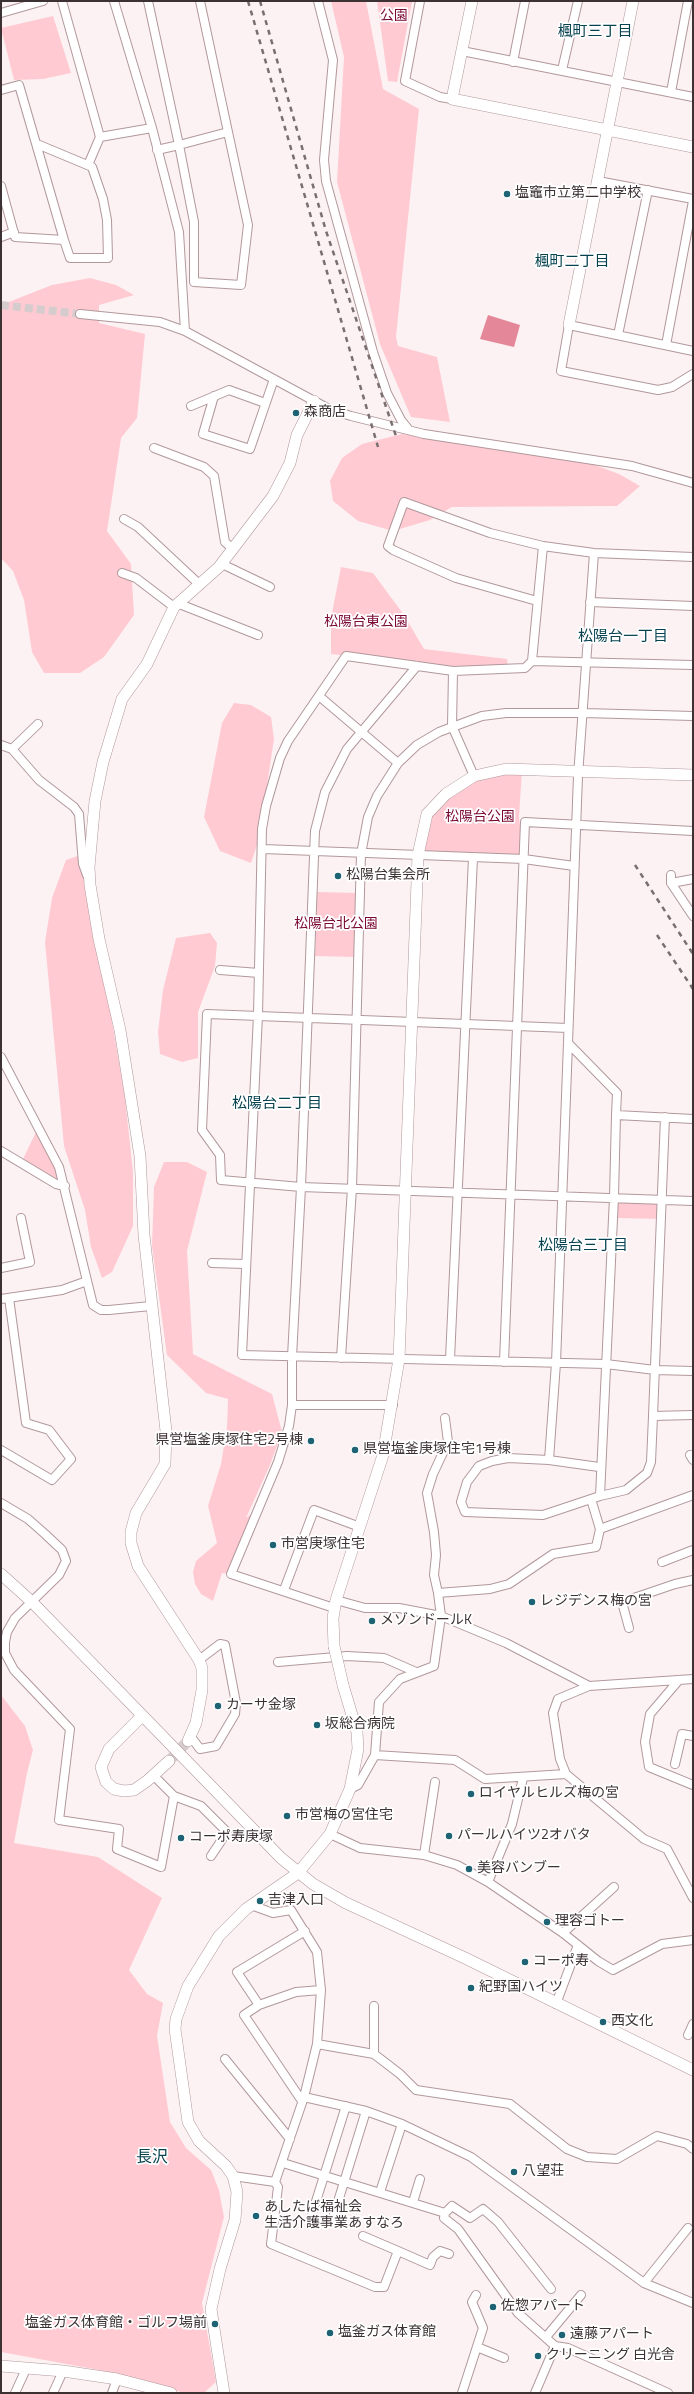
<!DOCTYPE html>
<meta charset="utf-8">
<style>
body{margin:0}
#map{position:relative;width:694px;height:2394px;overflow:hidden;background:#fdf2f3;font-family:"Titillium Web",sans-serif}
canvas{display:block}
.frame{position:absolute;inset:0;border:2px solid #3c3234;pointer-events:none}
</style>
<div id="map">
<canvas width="694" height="2394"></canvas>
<div class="frame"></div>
</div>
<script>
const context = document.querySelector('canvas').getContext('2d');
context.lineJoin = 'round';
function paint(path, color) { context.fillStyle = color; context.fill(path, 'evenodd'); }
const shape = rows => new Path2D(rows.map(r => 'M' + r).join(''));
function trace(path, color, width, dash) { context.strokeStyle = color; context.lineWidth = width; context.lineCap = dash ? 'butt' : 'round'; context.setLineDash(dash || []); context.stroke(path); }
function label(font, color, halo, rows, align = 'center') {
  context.font = font + ' "Titillium Web","Noto Sans JP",sans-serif'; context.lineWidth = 3.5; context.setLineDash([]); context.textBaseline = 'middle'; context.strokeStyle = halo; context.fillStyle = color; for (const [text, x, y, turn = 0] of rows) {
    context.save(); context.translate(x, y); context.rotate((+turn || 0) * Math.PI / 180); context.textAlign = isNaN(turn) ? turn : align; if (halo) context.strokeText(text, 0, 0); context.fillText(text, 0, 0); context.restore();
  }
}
paint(shape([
 [331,1,366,1,383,89,419,109,396,337,398,346,437,357,450,422,411,417,380,344,337,182,344,57],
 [377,1,412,1,397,82,388,81],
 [53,16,71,73,43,79,14,80,1,28],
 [90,278,116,285,134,295,99,305,99,323,145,334,137,418,121,438,107,531,131,564,134,615,104,657,80,673,44,673,32,652,24,600,13,571,1,558,1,305,52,285],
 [402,434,581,460,619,474,640,486,617,506,452,507,430,520,393,531,358,521,333,501,330,481,342,458,362,444],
 [341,567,373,573,404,615,424,649,507,659,508,666,455,667,331,654,331,618],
 [234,703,251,705,271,717,274,739,259,839,251,863,220,851,204,817,222,723],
 [522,770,519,817,524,859,418,855,427,814,474,776],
 [86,853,100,951,125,1098,133,1172,133,1226,112,1272,102,1278,91,1247,85,1210,64,1146,45,942,52,898,66,860],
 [317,892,357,893,355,957,315,956],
 [210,933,217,943,215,966,198,1012,198,1058,182,1062,160,1054,158,1032,163,990,176,938],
 [37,1130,59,1167,59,1180,23,1159],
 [164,1162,187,1162,207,1172,187,1251,193,1354,272,1394,282,1432,270,1465,246,1518,254,1512,231,1574,222,1573,213,1601,201,1594,195,1584,193,1572,196,1561,217,1543,208,1506,221,1464,227,1427,228,1399,206,1393,167,1355,152,1246,154,1187],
 [614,1197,662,1200,662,1219,613,1218],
 [1,1695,25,1726,33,1750,27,1773,14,1843,98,1857,162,1898,129,1970,147,1994,163,2003,157,2036,170,2122,186,2148,211,2170,219,2190,224,2217,202,2303,216,2382,204,2393,185,2393,99,2370,1,2352]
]), '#ffcad2');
paint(shape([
 [488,315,520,325,514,347,480,339]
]), '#e48899');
trace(shape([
 [1,305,80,314]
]), '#d6cccd', 8, [8, 4]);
trace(shape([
 [169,1761,188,1741]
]), '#d6cccd', 11, [11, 5.5]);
const street = shape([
 [62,1,100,137,88,165],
 [114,1,152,128,179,232,185,331,329,409,351,416,424,434,632,466,693,483],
 [148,1,179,145,194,222,194,282,241,285,248,225,228,132,179,145,157,150],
 [200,1,228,132],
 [318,1,333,60,324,160,326,181,373,352,387,393,401,420,409,430],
 [420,1,405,81,440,97,452,99],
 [1,13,43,1],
 [462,51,693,97],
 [513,62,525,1],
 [562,70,578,1],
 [1,90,19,85,64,240,15,237,1,186],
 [671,92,688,1],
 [100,137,152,128],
 [37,144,92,167,103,199,107,220,108,258,70,258,64,240],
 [598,181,693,199],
 [1,237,14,232],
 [80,314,160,322,185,331],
 [618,335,648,190],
 [666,345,693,201],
 [693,351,569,325,561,371,658,390,672,387,693,374],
 [214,396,203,434,250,449,274,379],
 [191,406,229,390,265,403],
 [154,448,204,467,214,476,225,542,233,549],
 [124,519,138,527,200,585],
 [543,546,532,661,693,665],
 [222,564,270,587],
 [122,573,136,578,174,607],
 [537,601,456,578,393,550,388,546,404,502,490,533,543,546,594,553,693,557],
 [179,602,182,605,258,635],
 [590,602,693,606],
 [532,661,525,668,453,671,346,656,288,741,280,758,266,806,262,829,258,1015,242,1355,606,1364,655,1370,693,1371],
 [453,671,452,726,474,776],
 [319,696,398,763],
 [1,745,12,749,39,780,74,807,79,814,83,864,87,875],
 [12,749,38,724],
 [263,849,524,859,574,866],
 [671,875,671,883,693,916],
 [671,883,693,879],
 [220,970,259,973],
 [568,1028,207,1014,202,1130,220,1155,221,1180,301,1187,693,1201],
 [568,1043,617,1093,616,1115,693,1119],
 [1,1057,59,1167,93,1305,101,1310,109,1310,151,1306],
 [1,1151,56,1184,65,1186],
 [212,1263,245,1264],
 [1,1268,30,1262,21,1218],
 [1,1299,62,1290,87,1281],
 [341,1358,352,1188,361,854,368,817,377,796,398,763,417,745,439,732,482,716,506,713,584,713,693,716],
 [450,1359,473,858],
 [504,1362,525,822,693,831],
 [292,1405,393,1405],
 [653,1416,693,1415],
 [445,1418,448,1442,433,1474,427,1493,434,1532,436,1555,434,1575,438,1593,490,1589,509,1584,553,1554,596,1547,600,1529,591,1499],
 [1,1450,52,1480,71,1459,49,1430,26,1423,9,1298],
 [690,1455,693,1460],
 [549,1460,556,1363,578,776,594,553],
 [599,1467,549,1460,508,1458,492,1461,479,1466,467,1482,461,1502,465,1512,543,1515,600,1496,626,1490,647,1473,651,1462,653,1416,665,1117],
 [600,1496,614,1197,616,1115],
 [1,1503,28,1519,45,1534,62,1550,66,1561,59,1575,15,1618,7,1632,5,1642,5,1653,14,1670,70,1729,59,1820,119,1829,117,1849,161,1867,174,1796],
 [600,1529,693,1495],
 [662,1562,693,1550],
 [284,1590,314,1510,360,1527],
 [336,1600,365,1608,399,1608,441,1616,506,1643,589,1686],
 [334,1608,231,1574,278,1462,289,1426,292,1405,292,1357,301,1187,315,831,325,792,347,749,417,666],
 [629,1628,622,1602,675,1584,693,1580],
 [278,1662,347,1656,384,1658,416,1672],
 [693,1679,589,1686,558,1699,553,1713,560,1759,566,1774,644,1839,667,1849,693,1898],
 [679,1680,650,1714,645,1742,649,1767,693,1785],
 [191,1737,200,1749,216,1746,235,1714,236,1703,225,1645,220,1644,199,1660],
 [375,1755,455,1760,485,1779,566,1774],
 [675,1764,682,1734,693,1736],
 [154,1776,174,1796,201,1806,227,1832,211,1856],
 [350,1789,358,1785,375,1755,379,1702,400,1679,434,1666,441,1616,438,1593],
 [330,1834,360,1848,424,1855,457,1865,488,1882,563,1933,598,1961,613,1970,662,1944,693,1940],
 [424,1855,435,1782],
 [488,1882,512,1824,523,1778],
 [563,1933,614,1887],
 [556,2004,578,1945],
 [259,2005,237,1972,305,1931],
 [374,2006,374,2054],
 [688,2035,693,2024],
 [317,2044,374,2054,400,2074,416,2090,510,2104,567,2149,587,2157,617,2159,657,2136,687,2144,693,2149],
 [225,2059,290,2139],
 [304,2097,366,2111,402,2124,471,2157,644,2283,693,2303],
 [302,2101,244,2015,259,2005,296,1992,321,1990],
 [283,2163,445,2213,444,2218,458,2229,518,2313,555,2346,568,2348,668,2393],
 [233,2176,275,2182,304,2097,317,2044,321,1990,317,1952,291,1910,273,1913,251,1905],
 [275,2182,278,2187,271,2244,375,2287,384,2287,398,2251,363,2236],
 [380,2192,402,2124],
 [413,2202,420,2179],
 [445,2213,452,2206,470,2218,483,2209,498,2222,551,2289],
 [312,2214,346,2106],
 [332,2221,366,2111],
 [398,2251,430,2265,433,2257,440,2251,449,2254],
 [644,2283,688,2228],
 [546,2337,581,2295],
 [477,2347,504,2358],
 [15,2393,26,2369],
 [53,2393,63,2371],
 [112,2393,117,2379],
 [462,2393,483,2328,472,2302,476,2295],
 [535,2393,555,2346]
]);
const secondary = shape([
 [472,1,452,99,693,147],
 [569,325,633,1],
 [1,1574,32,1602,281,1858,313,1884,346,1903,465,1958,693,2070],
 [334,1646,333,1618,336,1600,383,1455,399,1359,418,855,427,814,446,794,474,776,506,769,693,775],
 [142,1716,109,1749,101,1767,106,1782,114,1789,124,1791,134,1790,147,1781,169,1761],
 [188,1741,196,1723,202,1690,202,1668,199,1660,138,1566,131,1543,131,1532,136,1513,165,1464,166,1431,144,1235,140,1156,120,1030,99,939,90,885,89,867,95,801,103,762,122,699,147,664,174,607,219,567,273,496,290,463,297,435,314,401],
 [1,2366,63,2371,117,2379,171,2393],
 [224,2393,211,2309,220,2269,235,2220,237,2192,233,2176,226,2166,199,2141,188,2122,175,2029,176,2019,188,1986,219,1936,246,1909,298,1873,330,1834,350,1789,358,1749,357,1732,343,1685]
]);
trace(street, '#b1989b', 10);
trace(secondary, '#b1989b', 12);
trace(street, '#fff', 8);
trace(secondary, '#fff', 11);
trace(shape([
 [248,1,378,447],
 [260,1,326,231,397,439],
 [635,865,693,954],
 [657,935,693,989]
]), '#796e70', 2.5, [5, 5]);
const secondaryBridge = shape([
 [334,1646,343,1685]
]);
trace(secondaryBridge, '#b1989b', 12, []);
trace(secondaryBridge, '#fff', 11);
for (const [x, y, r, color] of [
 [507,194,4,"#1e6374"],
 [296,413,4,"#1e6374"],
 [338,876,4,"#1e6374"],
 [311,1441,4,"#1e6374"],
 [355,1450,4,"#1e6374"],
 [273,1545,4,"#1e6374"],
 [532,1602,4,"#1e6374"],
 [372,1621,4,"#1e6374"],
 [218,1706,4,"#1e6374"],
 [317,1725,4,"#1e6374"],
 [471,1794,4,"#1e6374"],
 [287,1816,4,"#1e6374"],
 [449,1836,4,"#1e6374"],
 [181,1838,4,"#1e6374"],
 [469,1869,4,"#1e6374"],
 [260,1901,4,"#1e6374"],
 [547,1922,4,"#1e6374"],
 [525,1962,4,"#1e6374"],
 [471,1988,4,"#1e6374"],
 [603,2022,4,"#1e6374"],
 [514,2172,4,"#1e6374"],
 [256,2216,4,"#1e6374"],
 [493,2307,4,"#1e6374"],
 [215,2324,4,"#1e6374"],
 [330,2333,4,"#1e6374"],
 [562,2335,4,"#1e6374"],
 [538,2356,4,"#1e6374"]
]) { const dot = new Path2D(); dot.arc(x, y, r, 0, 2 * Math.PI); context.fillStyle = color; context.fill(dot); trace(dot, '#fff', 1.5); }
label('14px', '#7a0832', '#fff', [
 ["公園",394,17],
 ["松陽台東公園",366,623],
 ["松陽台公園",480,818],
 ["松陽台北公園",336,925]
]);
label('14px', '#3c3234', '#fff', [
 ["塩竈市立第二中学校",515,194],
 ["森商店",304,413],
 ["松陽台集会所",346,876],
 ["県営塩釜庚塚住宅2号棟",303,1441,"right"],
 ["県営塩釜庚塚住宅1号棟",363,1450],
 ["市営庚塚住宅",281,1545],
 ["レジデンス梅の宮",540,1602],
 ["メゾンドールK",380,1621],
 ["カーサ金塚",226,1706],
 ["坂総合病院",325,1725],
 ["ロイヤルヒルズ梅の宮",479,1794],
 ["市営梅の宮住宅",295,1816],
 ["パールハイツ2オバタ",457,1836],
 ["コーポ寿庚塚",189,1838],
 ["美容バンブー",477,1869],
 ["吉津入口",268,1901],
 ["理容ゴトー",555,1922],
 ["コーポ寿",533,1962],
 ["紀野国ハイツ",479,1988],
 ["西文化",611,2022],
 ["八望荘",522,2172],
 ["あしたば福祉会",264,2208],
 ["生活介護事業あすなろ",264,2224],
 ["佐惣アパート",501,2307],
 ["塩釜ガス体育館・ゴルフ場前",207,2324,"right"],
 ["塩釜ガス体育館",338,2333],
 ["遠藤アパート",570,2335],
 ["クリーニング 白光舎",546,2356]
], 'left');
label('15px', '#074250', '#fff', [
 ["楓町三丁目",595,32],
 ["楓町二丁目",572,262],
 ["松陽台一丁目",623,637],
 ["松陽台二丁目",277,1104],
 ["松陽台三丁目",583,1246]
]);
label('16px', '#074250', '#fff', [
 ["長沢",152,2158]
]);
</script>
